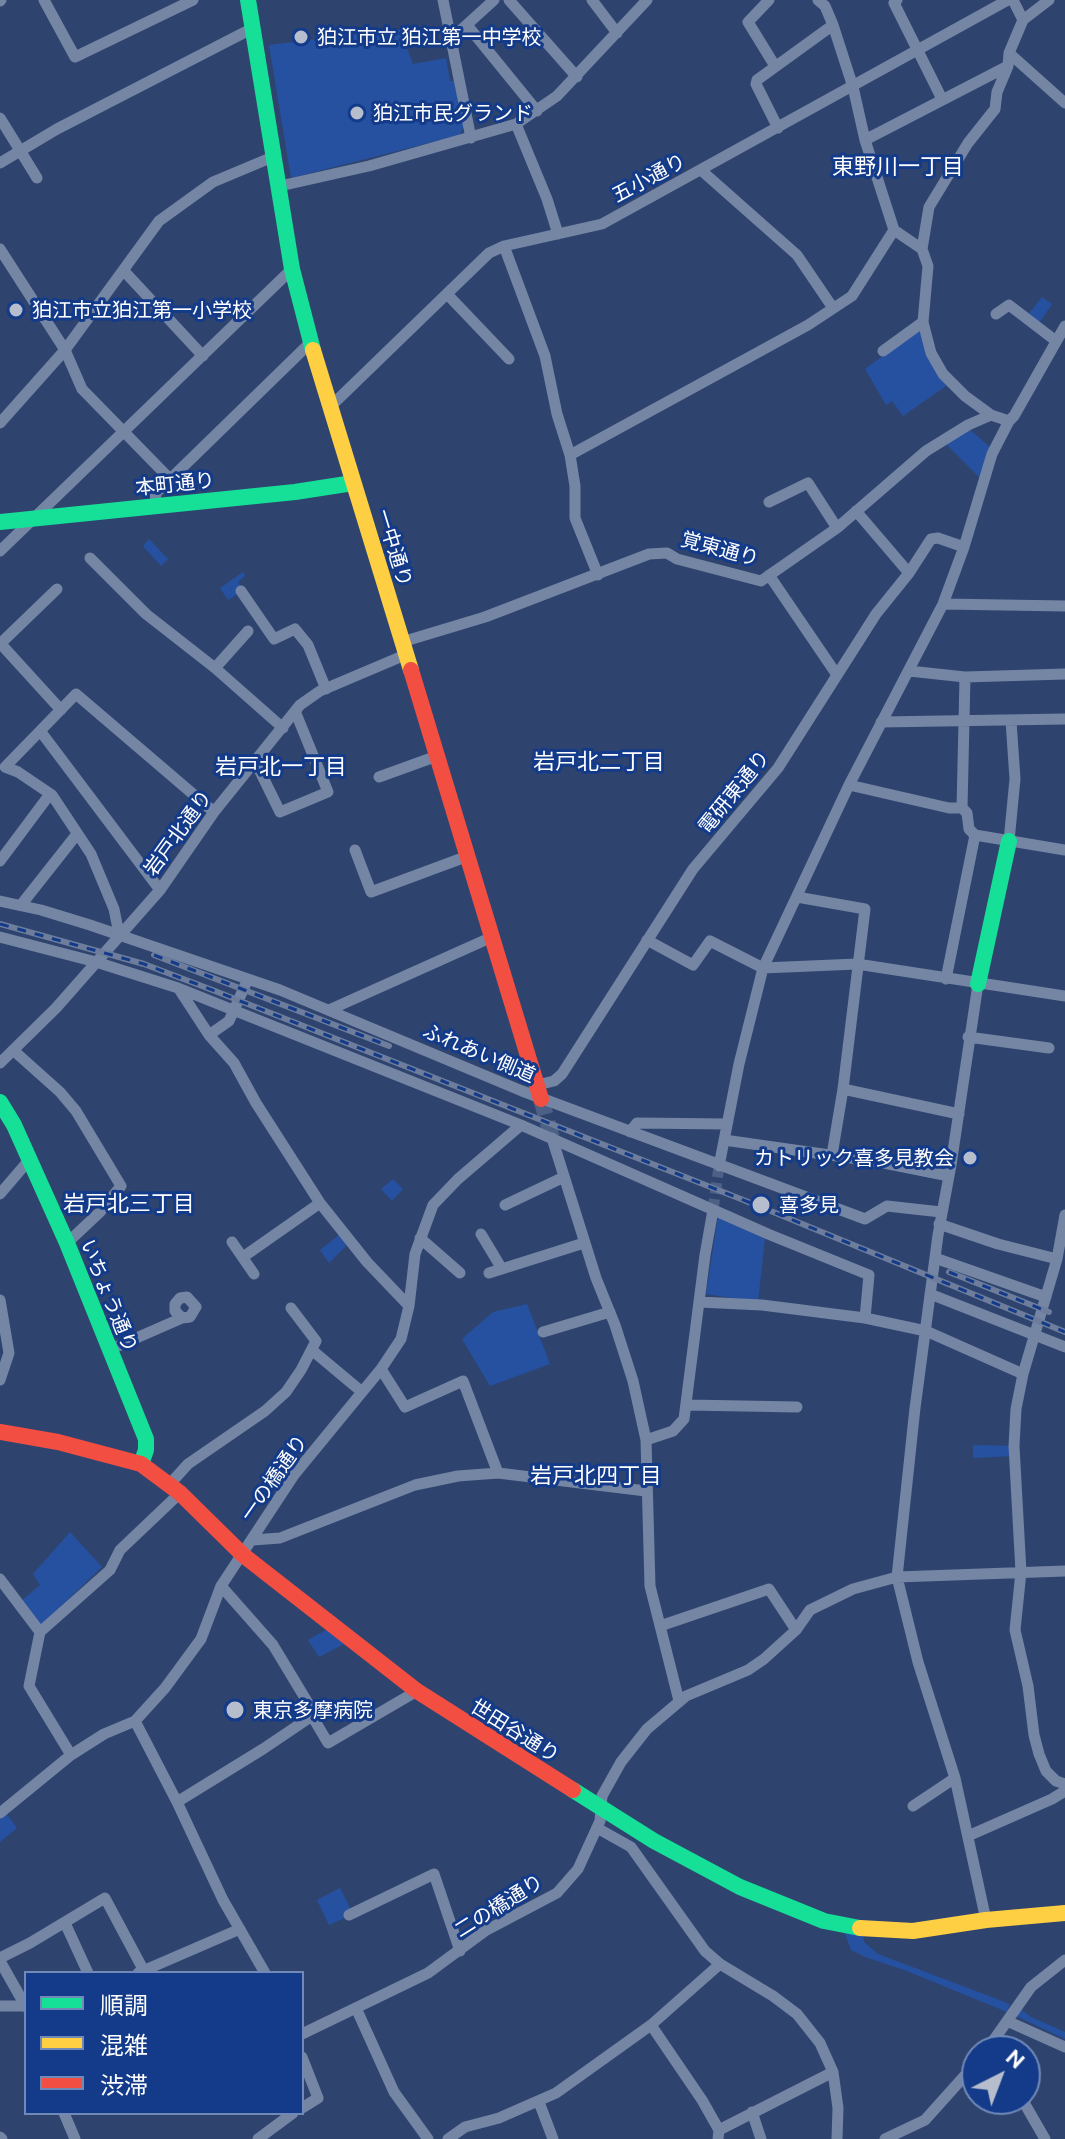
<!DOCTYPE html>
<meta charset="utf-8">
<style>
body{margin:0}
#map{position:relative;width:1065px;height:2139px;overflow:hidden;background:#2e446f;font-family:Ubuntu,"Noto Sans JP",sans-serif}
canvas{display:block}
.legend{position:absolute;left:24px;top:1971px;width:280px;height:144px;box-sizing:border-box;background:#133b8a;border:2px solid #7189b9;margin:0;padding:10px 14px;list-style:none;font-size:24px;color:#fff}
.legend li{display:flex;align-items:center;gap:16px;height:40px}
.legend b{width:40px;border:2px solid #7189b9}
.north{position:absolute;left:961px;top:2035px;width:80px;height:80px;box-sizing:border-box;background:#133b8a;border:2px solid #7189b9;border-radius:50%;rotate:42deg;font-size:22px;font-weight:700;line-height:32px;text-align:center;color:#fff}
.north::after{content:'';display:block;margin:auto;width:28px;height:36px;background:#b6becd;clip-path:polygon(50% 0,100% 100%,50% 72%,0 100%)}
</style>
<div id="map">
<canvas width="1065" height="2139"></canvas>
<ul class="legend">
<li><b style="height:10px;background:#16e098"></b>順調</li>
<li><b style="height:10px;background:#ffcf43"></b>混雑</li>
<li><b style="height:10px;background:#f24e42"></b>渋滞</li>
</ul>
<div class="north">N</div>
</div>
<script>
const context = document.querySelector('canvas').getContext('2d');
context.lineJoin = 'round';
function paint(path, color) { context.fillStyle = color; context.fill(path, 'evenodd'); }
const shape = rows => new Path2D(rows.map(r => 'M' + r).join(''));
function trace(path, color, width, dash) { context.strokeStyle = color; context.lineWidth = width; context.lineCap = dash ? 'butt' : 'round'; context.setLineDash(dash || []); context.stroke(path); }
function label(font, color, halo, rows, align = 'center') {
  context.font = font + ' Ubuntu,"Noto Sans JP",sans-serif'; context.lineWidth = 6; context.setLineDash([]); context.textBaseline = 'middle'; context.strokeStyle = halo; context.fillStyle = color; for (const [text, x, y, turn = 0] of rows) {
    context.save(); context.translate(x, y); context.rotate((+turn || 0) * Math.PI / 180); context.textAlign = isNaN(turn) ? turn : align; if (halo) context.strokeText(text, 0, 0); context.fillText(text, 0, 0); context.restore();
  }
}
paint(shape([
 [400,29,413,64,446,58,450,81,454,81,464,125,460,135,291,178,269,45],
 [1042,297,1052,304,1037,326,1027,316],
 [921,328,949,384,903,416,892,401,886,405,865,369],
 [967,427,992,449,980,478,943,441],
 [149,539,168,559,161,566,143,546],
 [243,572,245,576,238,582,244,590,228,600,220,588],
 [393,1179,403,1189,392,1201,381,1189],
 [718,1217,765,1239,758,1302,706,1294],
 [339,1235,347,1245,329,1263,320,1250],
 [527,1304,550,1364,490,1386,462,1339,493,1312],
 [973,1445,1014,1446,1014,1456,973,1458],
 [70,1532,102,1567,38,1628,20,1602,40,1585,33,1574],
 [326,1630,346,1643,319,1657,308,1640],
 [6,1813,17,1828,0,1842,0,1818],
 [340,1888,353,1914,329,1925,317,1900],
 [844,1931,863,1934,864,1942,878,1954,1010,2004,1007,2012,907,1971,865,1957,851,1950],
 [1018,2007,1031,2017,1065,2032,1065,2039,1014,2015]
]), '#2651a1');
trace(shape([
 [713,1210,719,1166]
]), '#4d6085', 11, [11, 5.5]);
trace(shape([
 [541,1099,552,1138]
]), '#4d6085', 16, [16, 8]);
trace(shape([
 [44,0,75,57,193,0],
 [443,0,471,138],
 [509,0,577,77],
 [592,0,617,33],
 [769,0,748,22,775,66],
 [818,0,825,6,833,25,853,87,865,140,894,230,922,249],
 [897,0,894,3,942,99],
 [1013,0,1023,20],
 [0,1,1,0],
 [467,25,537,111],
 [450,40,494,0],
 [1009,53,1065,103],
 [0,118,37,178],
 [516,124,547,199,558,234],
 [778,128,756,84,757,80,833,25],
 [865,140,1008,66],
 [0,163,57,129,253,28],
 [702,171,797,255,833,308],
 [280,186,369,166,516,124,557,96,647,0],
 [504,246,545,356,557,414,570,455,575,486,575,518,598,575],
 [0,249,65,350,82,389,170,479],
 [124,271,203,356],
 [447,294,509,359],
 [996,314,1009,305,1056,341],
 [883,351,923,322],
 [331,406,489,253,504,246,602,224,1008,0],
 [1009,421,991,415,965,396,943,374,931,353,923,322,928,266,922,249,929,207,968,143,995,109,997,92,1008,66,1009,53,1023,20,1049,0],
 [0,423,65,350,159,221,213,182,275,156],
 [570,455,808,325,852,296,894,230],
 [769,502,808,483,837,528],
 [157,506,155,494,311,342],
 [856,511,909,573],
 [0,551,292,269],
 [90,558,146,614,215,668,283,728],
 [769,575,837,675],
 [241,591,274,639,295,629,308,645,326,689],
 [943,604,1065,606],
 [402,642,485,617,649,554,667,553,677,559,761,581,837,528,926,451,968,425,991,415],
 [0,643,61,710],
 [0,644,57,589],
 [215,668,248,631],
 [909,671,965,677,1065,674],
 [881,722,1065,719],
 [41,732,160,890],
 [255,761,280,812,328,792,295,711],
 [379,777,437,756],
 [849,785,949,808,962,808],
 [975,835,1065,850],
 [1009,841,1015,779,1011,721],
 [355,850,371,892,468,856],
 [0,861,50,794],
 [797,897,865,909,843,1089,832,1155],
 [0,901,41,910,90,925,280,990,522,1091,865,1219,887,1206,941,1212],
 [21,905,77,834],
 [119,934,114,909,91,854,52,795,18,772,5,767,76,694,214,812],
 [0,937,96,962,178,988,521,1125,768,1234,869,1275,865,1318],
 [647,940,693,965,710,941,763,968,857,964,1065,996],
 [946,979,975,835,969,829,967,813,962,808,965,677],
 [978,984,951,1165,938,1235,915,1408,897,1577,918,1662,955,1778,986,1920],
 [179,989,209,1035,234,1063,256,1103,320,1203,367,1262,409,1306],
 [329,1010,492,937],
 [209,1035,229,1021,248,979],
 [968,1037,1049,1048],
 [13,1050,60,1092,76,1111,121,1186,100,1212,67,1243],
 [0,1063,56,1008,160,890,214,812,300,705,320,691,405,655],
 [537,1085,554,1081,562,1074,693,869,778,768,876,614,909,573,931,539,938,538,964,547],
 [843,1089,959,1114],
 [630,1132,637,1123,727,1124],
 [552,1138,596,1278,615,1325,633,1381,646,1440,650,1586,679,1701],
 [724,1140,879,1162,949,1176],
 [719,1166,739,1064,763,968,849,785,943,604,964,547,992,454,1009,421,1014,416,1065,326],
 [0,1194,30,1159],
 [505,1205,564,1177],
 [1065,1215,1057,1259,1023,1374,1016,1409,1014,1446,1021,1572,1015,1630,1028,1686,1034,1735,1039,1754,1046,1771,1056,1781,1065,1784],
 [939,1224,998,1244,1057,1259],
 [481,1234,502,1269],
 [420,1238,460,1273],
 [232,1242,254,1274],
 [243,1257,320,1203],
 [935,1258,1046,1297],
 [489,1273,584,1243],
 [930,1294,1065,1347],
 [0,1300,9,1353,0,1380],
 [699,1302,762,1305,865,1318,926,1331,1023,1374],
 [543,1332,610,1312],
 [109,1350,182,1318,190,1317,196,1307,187,1297,180,1298,175,1304,175,1311,182,1318],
 [313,1351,362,1392],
 [381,1369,405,1407,463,1381,498,1473],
 [687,1405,797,1407],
 [646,1440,673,1431,684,1419,705,1255,713,1210],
 [169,1485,188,1464,265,1411,286,1392,301,1370,316,1341,291,1308],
 [253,1540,280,1538,415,1485,458,1476,498,1473,646,1491],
 [0,1579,40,1632],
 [221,1586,273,1645,311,1708,312,1716,328,1743,417,1691],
 [660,1626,769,1589,796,1630],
 [135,1721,177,1802,223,1900,265,1973],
 [71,1755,29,1686,40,1632,110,1570,120,1550,180,1493],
 [177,1802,263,1749,312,1716],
 [913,1806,955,1778],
 [0,1813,71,1755,104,1734,135,1721,165,1688,201,1639,221,1586,294,1475,381,1369,401,1339,409,1306,415,1254,433,1205,458,1179,521,1125],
 [597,1828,631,1847,705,1951,720,1964,773,1996,797,2014,820,2043,833,2072,838,2108,837,2139],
 [968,1836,1052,1799,1065,1791],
 [349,1915,434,1874,460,1951],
 [65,1923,88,1973],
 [0,1958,30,1943,105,1898,144,1971],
 [0,1961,26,2007],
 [138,1973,240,1929],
 [0,2006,25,2006],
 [356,2008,394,2092,428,2139],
 [1007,2021,1065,2047],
 [651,2025,702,2100,719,2130,718,2139],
 [302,2034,428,1973,485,1931,557,1893,578,1869,600,1821,602,1796,621,1762,647,1729,686,1696,748,1670,764,1659,796,1630,810,1610,853,1589,897,1577,1065,1571],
 [986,2051,1031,1987,1065,1960],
 [302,2057,318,2098,302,2108],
 [1022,2099,1045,2139],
 [539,2102,553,2139],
 [752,2112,761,2139],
 [64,2113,75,2139],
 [719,2130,833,2072],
 [0,2137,2,2139],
 [258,2139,293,2113],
 [448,2139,465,2127,499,2118,556,2093,651,2025,720,1964],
 [885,2139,925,2120,977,2062]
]), '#7585a4', 11);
trace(shape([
 [248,0,292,269,313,350],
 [0,522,295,492,353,483],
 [978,984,1009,841],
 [0,1102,14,1125,67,1243,146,1439,146,1450,141,1464],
 [573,1790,654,1841,740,1887,824,1921,860,1928]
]), '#16e098', 16);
trace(shape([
 [313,350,411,670],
 [860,1928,913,1931,986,1920,1065,1913]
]), '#ffcf43', 16);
trace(shape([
 [411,670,541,1099],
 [0,1432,58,1442,141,1464,180,1493,243,1555,417,1691,573,1790]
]), '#f24e42', 16);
const rail = shape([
 [0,924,144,964,215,991,761,1207,1065,1332],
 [154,955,389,1046],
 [949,1272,1049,1312]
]);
trace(rail, '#6d7d9b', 6);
trace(rail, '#133b8a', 3, [9]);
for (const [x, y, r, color] of [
 [301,37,8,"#b6becd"],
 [357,113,8,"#b6becd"],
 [16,310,8,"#b6becd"],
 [970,1158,8,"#b6becd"],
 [761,1205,10,"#b6becd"],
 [235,1710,10,"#b6becd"]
]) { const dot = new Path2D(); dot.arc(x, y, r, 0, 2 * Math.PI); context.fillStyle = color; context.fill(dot); trace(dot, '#133b8a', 3); }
label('20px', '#fff', '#133b8a', [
 ["狛江市立 狛江第一中学校",317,37],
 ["狛江市民グランド",373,113],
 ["狛江市立狛江第一小学校",32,310],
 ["カトリック喜多見教会",954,1158,"right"],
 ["喜多見",779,1205],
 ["東京多摩病院",253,1710]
], 'left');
label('20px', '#fff', '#133b8a', [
 ["五小通り",649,178,-28],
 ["本町通り",175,484,-6],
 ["一中通り",394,548,73],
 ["覚東通り",720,549,15],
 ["電研東通り",734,792,-51],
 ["岩戸北通り",178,833,-54],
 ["ふれあい側道",479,1053,23],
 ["いちょう通り",109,1296,68],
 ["一の橋通り",274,1478,-55],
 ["世田谷通り",515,1731,32],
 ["二の橋通り",499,1906,-32]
]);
label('22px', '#fff', '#133b8a', [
 ["東野川一丁目",898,167],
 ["岩戸北二丁目",599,762],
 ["岩戸北一丁目",281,767],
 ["岩戸北三丁目",129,1204],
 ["岩戸北四丁目",596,1476]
]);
</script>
